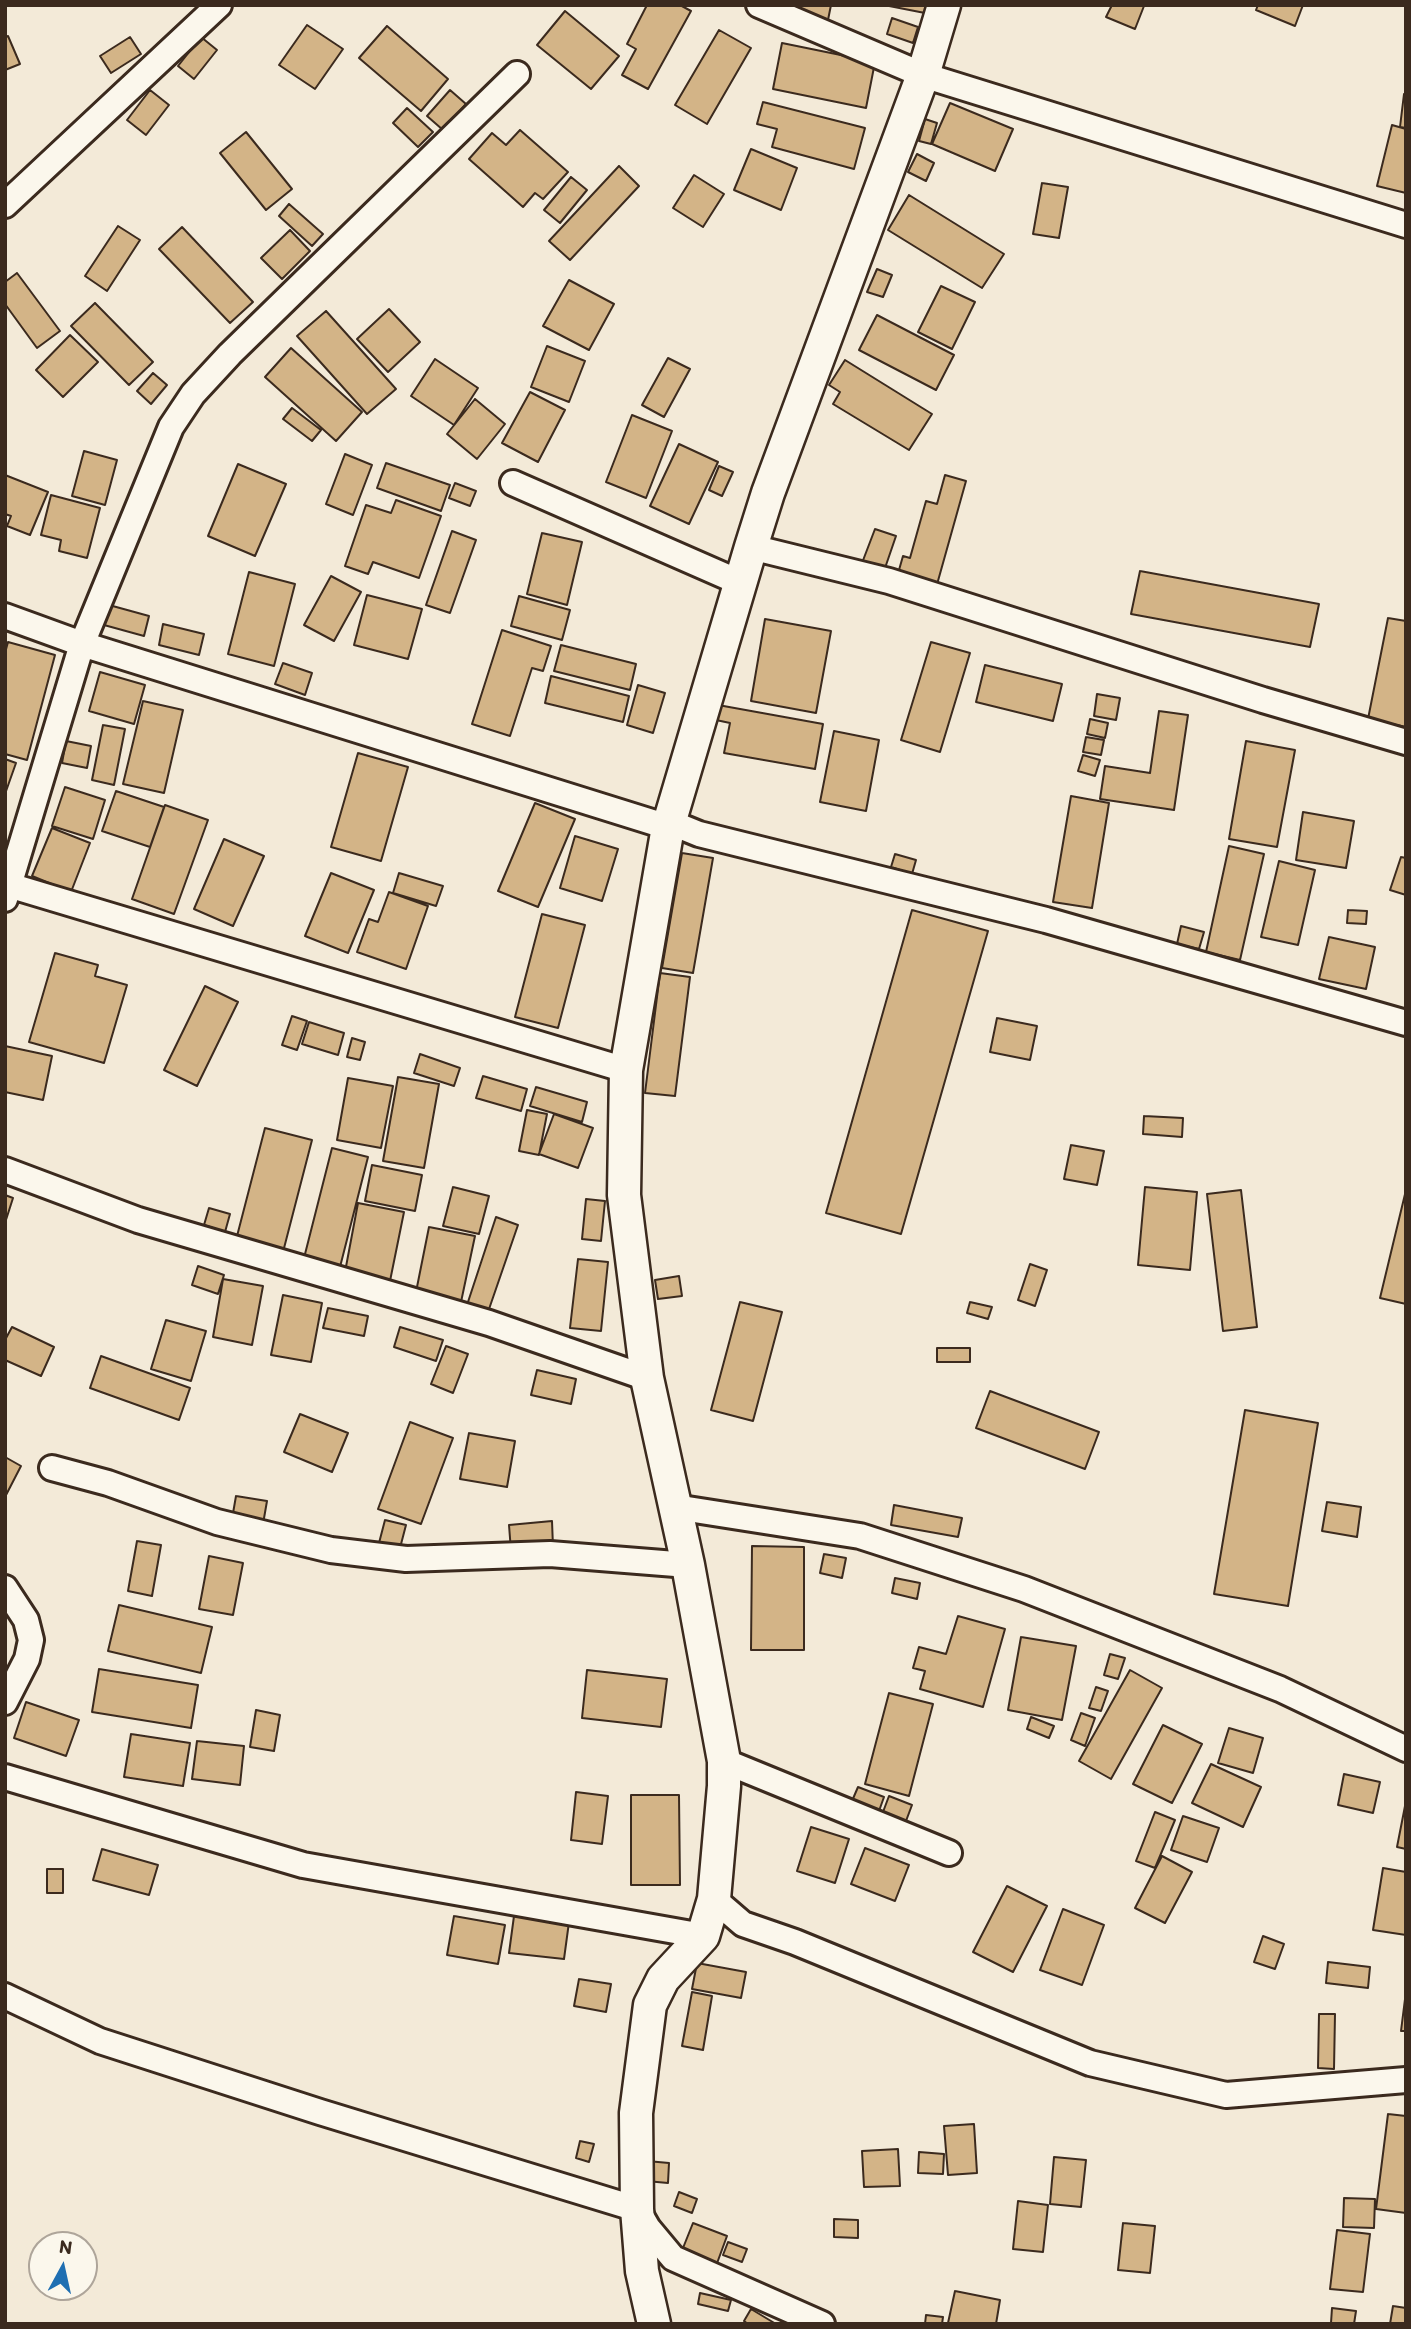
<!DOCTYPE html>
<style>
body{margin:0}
#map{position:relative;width:1411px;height:2329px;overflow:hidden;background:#f3ead8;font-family:Itim,sans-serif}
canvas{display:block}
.frame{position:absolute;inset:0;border:7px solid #3b2a1e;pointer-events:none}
.north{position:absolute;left:28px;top:2231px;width:70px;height:70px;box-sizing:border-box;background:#fbf7ec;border:2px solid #aea59a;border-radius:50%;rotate:8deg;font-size:19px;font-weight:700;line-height:28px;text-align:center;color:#3b2a1e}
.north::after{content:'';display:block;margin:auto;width:24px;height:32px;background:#1f6fb2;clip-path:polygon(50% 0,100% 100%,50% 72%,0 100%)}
</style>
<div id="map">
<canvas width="1411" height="2329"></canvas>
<div class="frame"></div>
<div class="north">N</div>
</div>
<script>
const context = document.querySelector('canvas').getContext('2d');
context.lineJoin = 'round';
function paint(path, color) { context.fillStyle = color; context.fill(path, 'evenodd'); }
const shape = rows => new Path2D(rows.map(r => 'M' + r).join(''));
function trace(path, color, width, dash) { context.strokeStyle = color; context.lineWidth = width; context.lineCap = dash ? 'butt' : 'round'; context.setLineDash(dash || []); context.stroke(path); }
const building = shape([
 [647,5,680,5,691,11,648,89,622,75,636,49,627,44,647,5],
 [801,5,831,5,828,20,800,13,801,5],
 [884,5,932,5,930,14,884,5],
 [1112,5,1142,5,1144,6,1135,29,1106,17,1112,5],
 [1258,5,1303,5,1295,26,1256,10,1258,5],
 [565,11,619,56,591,89,537,45,565,11],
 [892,18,918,27,913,43,887,34,892,18],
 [307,25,343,49,315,89,279,65,307,25],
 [387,26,448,79,421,111,359,58,387,26],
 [719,30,751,48,707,124,675,105,719,30],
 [8,36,20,64,5,70,5,37,8,36],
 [130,37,141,54,111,73,100,56,130,37],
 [201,37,217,50,194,79,178,66,201,37],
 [782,43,875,62,866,108,773,89,782,43],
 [150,90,169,105,146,135,127,120,150,90],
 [450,90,466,104,443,130,427,116,450,90],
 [1404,94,1406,94,1406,128,1400,127,1404,94],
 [763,102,865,128,854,169,772,147,777,129,757,124,763,102],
 [950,103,1013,129,995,171,932,144,950,103],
 [407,108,433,132,418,147,393,123,407,108],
 [925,119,937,123,931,144,919,141,925,119],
 [1392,125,1406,129,1406,193,1377,186,1392,125],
 [520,130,568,172,543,199,535,193,523,207,469,159,492,133,506,145,520,130],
 [246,132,292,189,266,210,220,153,246,132],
 [751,149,797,168,781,210,734,190,751,149],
 [917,154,934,163,926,181,908,172,917,154],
 [619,166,639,186,570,260,549,241,619,166],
 [694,175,724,194,703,227,673,208,694,175],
 [571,177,587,190,560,223,544,210,571,177],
 [1042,183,1068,187,1059,238,1033,234,1042,183],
 [909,195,1004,254,982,288,888,230,909,195],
 [289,204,323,234,312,246,279,216,289,204],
 [118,226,140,240,107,291,85,276,118,226],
 [182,227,253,302,230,323,159,249,182,227],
 [290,230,310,251,282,279,261,258,290,230],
 [877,269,892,275,883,297,867,292,877,269],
 [17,273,60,331,37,348,5,304,5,282,17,273],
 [569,280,614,304,589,350,543,326,569,280],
 [941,286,975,302,952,349,918,332,941,286],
 [95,303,153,362,129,385,71,326,95,303],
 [389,309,420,342,388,372,357,339,389,309],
 [326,311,396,389,367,414,297,336,326,311],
 [877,315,954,355,936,390,859,350,877,315],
 [70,335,98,362,63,397,36,370,70,335],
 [547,346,585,361,569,402,531,387,547,346],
 [291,348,362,412,336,441,265,377,291,348],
 [668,358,690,369,664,417,642,405,668,358],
 [435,359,478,388,454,425,411,396,435,359],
 [845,360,932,414,909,450,833,404,840,392,829,385,845,360],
 [153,373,167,385,151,404,137,391,153,373],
 [530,392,565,410,538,462,502,443,530,392],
 [475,399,505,424,477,459,447,434,475,399],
 [292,408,321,430,312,441,283,419,292,408],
 [632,415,672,431,646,498,606,482,632,415],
 [679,444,718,462,689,524,650,506,679,444],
 [84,451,117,460,105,505,72,496,84,451],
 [345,454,372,465,353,515,326,504,345,454],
 [386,463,450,485,441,511,377,488,386,463],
 [238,464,286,484,255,556,208,536,238,464],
 [719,466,733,472,722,496,709,490,719,466],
 [5,475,48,492,30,535,7,526,11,516,5,514,5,475],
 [945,475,966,481,936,588,897,577,903,556,910,558,926,501,937,504,945,475],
 [455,483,476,491,470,506,449,498,455,483],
 [51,495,100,508,87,558,59,551,61,540,41,535,51,495],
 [396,500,441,516,419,578,373,562,368,574,345,566,366,505,391,513,396,500],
 [875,529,896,536,884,571,862,563,875,529],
 [452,531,476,540,450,613,426,605,452,531],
 [542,533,582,542,567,605,527,594,542,533],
 [1140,571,1319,604,1310,647,1131,614,1140,571],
 [249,572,295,584,274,666,228,654,249,572],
 [331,576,361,592,334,641,304,625,331,576],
 [367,595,422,609,408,659,354,645,367,595],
 [519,596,570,610,562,640,511,626,519,596],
 [109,605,149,616,144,636,104,625,109,605],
 [1388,618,1406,621,1406,727,1368,719,1388,618],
 [765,619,831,631,816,713,751,701,765,619],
 [163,624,204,634,199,655,159,645,163,624],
 [502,630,551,646,543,671,532,668,510,736,472,724,502,630],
 [8,642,55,655,27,760,5,754,5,653,8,642],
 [931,642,970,653,940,752,901,740,931,642],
 [561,645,636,664,630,690,554,671,561,645],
 [283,663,312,673,305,695,275,684,283,663],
 [985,665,1062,684,1053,721,976,702,985,665],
 [100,672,145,685,134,724,89,711,100,672],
 [551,676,629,696,623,722,545,703,551,676],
 [638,685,665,693,653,733,627,725,638,685],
 [1097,694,1120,698,1116,720,1094,716,1097,694],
 [143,701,183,710,164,793,123,784,143,701],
 [718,705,823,724,815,769,724,753,730,723,716,720,718,705],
 [1159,711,1188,715,1174,810,1100,799,1105,766,1150,773,1159,711],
 [1090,719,1108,723,1105,738,1087,734,1090,719],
 [103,725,125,729,114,785,92,780,103,725],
 [834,731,879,740,866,811,820,802,834,731],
 [1086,737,1104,740,1101,755,1083,752,1086,737],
 [66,741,91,746,87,768,62,763,66,741],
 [1246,741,1295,750,1277,847,1229,839,1246,741],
 [358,753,408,767,381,861,331,847,358,753],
 [1083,755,1100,760,1095,776,1078,771,1083,755],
 [5,759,16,763,5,794,5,759],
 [65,787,105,800,93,839,52,826,65,787],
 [116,791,164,807,150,847,102,831,116,791],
 [1071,796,1109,803,1092,908,1053,902,1071,796],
 [535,803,575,819,538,907,498,891,535,803],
 [165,805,208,820,174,914,132,899,165,805],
 [1303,812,1354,821,1346,868,1296,860,1303,812],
 [52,828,90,843,71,892,32,876,52,828],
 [575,836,618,849,602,901,560,888,575,836],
 [224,839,264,856,233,926,194,909,224,839],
 [1229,846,1264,854,1240,960,1206,952,1229,846],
 [682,853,713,858,693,973,662,968,682,853],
 [895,854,916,860,912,874,891,867,895,854],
 [1401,857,1406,858,1406,895,1390,890,1401,857],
 [1279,861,1315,870,1298,945,1261,937,1279,861],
 [331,873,374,890,348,953,305,936,331,873],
 [399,873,443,886,436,906,393,893,399,873],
 [389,892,428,906,406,969,357,952,369,919,378,922,389,892],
 [912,910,988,931,901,1234,826,1213,912,910],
 [1348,910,1367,911,1366,924,1347,923,1348,910],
 [542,914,585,925,558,1028,515,1017,542,914],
 [1181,926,1204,932,1199,949,1177,944,1181,926],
 [1329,937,1375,947,1366,989,1319,979,1329,937],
 [55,953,98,965,95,976,127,985,104,1063,29,1042,55,953],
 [660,973,690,977,675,1096,645,1093,660,973],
 [205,986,238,1002,197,1086,164,1070,205,986],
 [292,1016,307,1021,297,1050,282,1045,292,1016],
 [997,1018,1037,1026,1030,1060,990,1052,997,1018],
 [309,1022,344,1033,338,1055,302,1044,309,1022],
 [352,1038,365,1042,360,1060,347,1057,352,1038],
 [5,1046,52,1056,43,1100,5,1092,5,1046],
 [420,1054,460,1068,454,1086,414,1073,420,1054],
 [483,1076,527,1089,521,1111,476,1098,483,1076],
 [398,1077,439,1084,424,1168,383,1161,398,1077],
 [348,1078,393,1086,381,1148,337,1140,348,1078],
 [536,1087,587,1102,582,1122,530,1106,536,1087],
 [527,1110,547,1114,539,1155,519,1151,527,1110],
 [554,1114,593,1128,578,1168,539,1154,554,1114],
 [1144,1116,1183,1118,1182,1137,1143,1134,1144,1116],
 [265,1128,312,1140,283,1252,236,1240,265,1128],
 [1071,1145,1104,1151,1097,1185,1064,1179,1071,1145],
 [332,1148,368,1157,340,1267,304,1258,332,1148],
 [372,1165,422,1175,415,1211,365,1201,372,1165],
 [453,1187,489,1196,479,1234,443,1226,453,1187],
 [1145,1187,1197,1192,1190,1270,1138,1265,1145,1187],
 [1241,1190,1257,1327,1223,1331,1207,1194,1241,1190],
 [1406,1190,1406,1304,1380,1298,1406,1190],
 [5,1195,13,1198,5,1223,5,1195],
 [586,1199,605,1201,601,1241,582,1239,586,1199],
 [358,1203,404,1212,390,1281,345,1272,358,1203],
 [209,1208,230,1214,225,1232,204,1225,209,1208],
 [496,1217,518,1225,488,1312,467,1305,496,1217],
 [429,1227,475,1236,461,1302,416,1292,429,1227],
 [578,1259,608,1262,601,1331,570,1328,578,1259],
 [1030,1264,1047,1270,1035,1306,1018,1300,1030,1264],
 [198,1266,224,1275,218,1294,192,1285,198,1266],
 [679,1276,682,1296,658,1299,655,1280,679,1276],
 [223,1279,263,1286,252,1345,213,1337,223,1279],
 [283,1295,322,1303,311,1362,271,1355,283,1295],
 [740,1302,782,1312,753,1421,711,1410,740,1302],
 [970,1302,992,1307,988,1319,967,1313,970,1302],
 [328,1308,368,1316,364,1336,323,1328,328,1308],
 [166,1320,206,1331,191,1381,151,1369,166,1320],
 [12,1327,54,1347,41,1376,5,1360,5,1340,12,1327],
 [400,1327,443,1340,436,1361,394,1347,400,1327],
 [446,1346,468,1354,453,1393,431,1384,446,1346],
 [937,1348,970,1348,970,1362,937,1362,937,1348],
 [101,1356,190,1388,179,1420,90,1388,101,1356],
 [537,1370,576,1379,571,1404,531,1395,537,1370],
 [990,1391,1099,1432,1085,1469,976,1428,990,1391],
 [1245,1410,1318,1423,1288,1606,1214,1594,1245,1410],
 [300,1414,348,1433,332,1472,284,1452,300,1414],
 [410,1422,453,1438,421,1524,378,1509,410,1422],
 [469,1433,515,1441,507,1487,460,1479,469,1433],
 [5,1457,21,1466,5,1497,5,1457],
 [236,1496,267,1501,263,1524,232,1519,236,1496],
 [1327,1502,1361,1507,1357,1537,1322,1531,1327,1502],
 [894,1505,962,1518,958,1537,891,1525,894,1505],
 [385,1520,406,1525,400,1548,379,1543,385,1520],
 [552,1521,553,1547,511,1551,509,1525,552,1521],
 [137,1541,161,1545,152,1596,128,1591,137,1541],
 [752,1546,804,1547,804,1650,751,1650,752,1546],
 [824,1554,846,1558,842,1578,820,1573,824,1554],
 [209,1556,243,1563,233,1615,199,1609,209,1556],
 [895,1578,920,1583,917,1599,892,1593,895,1578],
 [119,1605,212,1627,201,1673,108,1651,119,1605],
 [958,1616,1005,1629,983,1707,920,1689,925,1671,913,1668,919,1647,946,1654,958,1616],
 [1021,1637,1076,1646,1062,1720,1008,1710,1021,1637],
 [1110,1654,1125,1658,1118,1679,1104,1675,1110,1654],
 [99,1669,198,1685,191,1728,92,1712,99,1669],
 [587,1670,667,1679,661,1727,582,1718,587,1670],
 [1130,1670,1162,1688,1111,1779,1079,1761,1130,1670],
 [1096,1687,1108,1691,1101,1711,1089,1708,1096,1687],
 [889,1693,933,1704,909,1796,865,1784,889,1693],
 [26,1702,79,1720,66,1756,14,1738,26,1702],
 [256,1710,280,1715,274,1751,250,1747,256,1710],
 [1081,1713,1095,1718,1085,1746,1071,1740,1081,1713],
 [1031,1717,1054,1726,1049,1738,1027,1729,1031,1717],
 [1163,1725,1202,1744,1172,1803,1133,1784,1163,1725],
 [1229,1728,1263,1738,1253,1773,1218,1763,1229,1728],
 [131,1734,190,1743,183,1786,124,1777,131,1734],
 [197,1741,244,1746,240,1785,192,1779,197,1741],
 [1211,1764,1261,1787,1243,1827,1192,1803,1211,1764],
 [1344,1774,1380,1782,1373,1813,1338,1805,1344,1774],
 [858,1787,884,1797,879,1811,852,1801,858,1787],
 [576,1792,608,1796,602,1844,571,1840,576,1792],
 [631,1795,679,1795,680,1885,631,1885,631,1795],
 [889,1796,912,1805,906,1821,883,1812,889,1796],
 [1406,1801,1406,1849,1397,1847,1406,1801],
 [1155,1812,1175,1820,1155,1868,1136,1861,1155,1812],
 [1183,1816,1219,1828,1207,1862,1171,1850,1183,1816],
 [811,1827,849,1839,835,1883,797,1871,811,1827],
 [865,1848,909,1865,895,1901,851,1884,865,1848],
 [102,1849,158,1865,149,1895,93,1880,102,1849],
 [1162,1856,1192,1872,1165,1923,1135,1908,1162,1856],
 [1383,1868,1406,1872,1406,1935,1373,1930,1383,1868],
 [47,1869,63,1869,63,1893,47,1893,47,1869],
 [1007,1886,1047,1906,1013,1972,973,1952,1007,1886],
 [1063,1909,1104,1925,1082,1985,1040,1970,1063,1909],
 [454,1916,505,1925,498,1964,447,1955,454,1916],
 [514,1916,569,1922,564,1959,509,1953,514,1916],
 [1263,1936,1284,1944,1275,1969,1254,1962,1263,1936],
 [1328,1962,1370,1967,1368,1988,1326,1983,1328,1962],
 [697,1963,746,1972,741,1998,692,1989,697,1963],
 [579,1979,611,1984,606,2012,574,2006,579,1979],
 [1406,1991,1406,2031,1401,2031,1406,1991],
 [692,1992,712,1996,703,2050,682,2046,692,1992],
 [1319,2014,1335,2014,1334,2069,1318,2068,1319,2014],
 [1388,2114,1406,2116,1406,2213,1376,2209,1388,2114],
 [974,2124,977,2173,948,2175,944,2126,974,2124],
 [580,2141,594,2144,589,2162,576,2158,580,2141],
 [898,2149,900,2186,864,2187,862,2151,898,2149],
 [919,2152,944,2154,943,2174,918,2173,919,2152],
 [1054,2157,1086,2160,1081,2207,1050,2204,1054,2157],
 [647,2161,669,2163,668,2183,646,2181,647,2161],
 [679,2192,697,2199,692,2213,674,2206,679,2192],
 [1344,2198,1375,2199,1374,2228,1343,2227,1344,2198],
 [1018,2201,1048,2205,1043,2252,1013,2249,1018,2201],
 [834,2219,858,2220,858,2238,834,2237,834,2219],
 [693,2223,727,2236,716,2266,681,2253,693,2223],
 [1123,2223,1155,2226,1150,2273,1118,2270,1123,2223],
 [1337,2230,1370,2234,1363,2292,1330,2289,1337,2230],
 [728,2242,747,2249,742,2262,723,2255,728,2242],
 [955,2291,1000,2300,996,2324,948,2323,955,2291],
 [700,2293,731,2300,728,2311,698,2304,700,2293],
 [1393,2306,1406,2308,1406,2324,1390,2324,1393,2306],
 [1332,2308,1356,2311,1354,2324,1331,2323,1332,2308],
 [751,2309,776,2324,748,2324,744,2321,751,2309],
 [926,2315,943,2317,942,2324,925,2324,926,2315]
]);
paint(building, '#d3b487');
trace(building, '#3b2a1e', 2);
const minor = shape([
 [759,5,923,75,1406,225],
 [5,205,219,5],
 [513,483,741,583],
 [751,547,889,581,1263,700,1406,742],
 [5,616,82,644,668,827,677,825,699,834,1046,920,1406,1023],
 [5,884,626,1070],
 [5,899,82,644,171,427,193,394,230,354,517,74],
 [5,1170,138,1220,489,1323,647,1378],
 [52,1468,108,1483,217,1522,331,1550,406,1559,550,1554,688,1565],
 [675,1507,860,1536,1024,1589,1280,1689,1406,1749],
 [5,1588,26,1620,31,1640,27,1659,5,1702],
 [724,1761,949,1853],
 [5,1777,303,1865,703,1936],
 [714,1899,743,1924,795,1942,1090,2063,1226,2095,1406,2080],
 [5,1996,100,2041,320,2112,637,2209,648,2228,673,2258,822,2324]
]);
const tertiary = shape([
 [654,2324,642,2271,637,2209,636,2113,650,2005,663,1979,703,1936,714,1899,724,1786,724,1761,688,1565,647,1378,624,1195,626,1070,668,827,751,547,768,493,923,75,944,5]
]);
trace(minor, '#3b2a1e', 30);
trace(tertiary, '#3b2a1e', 37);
trace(minor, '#fbf7ec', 24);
trace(tertiary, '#fbf7ec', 32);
</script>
